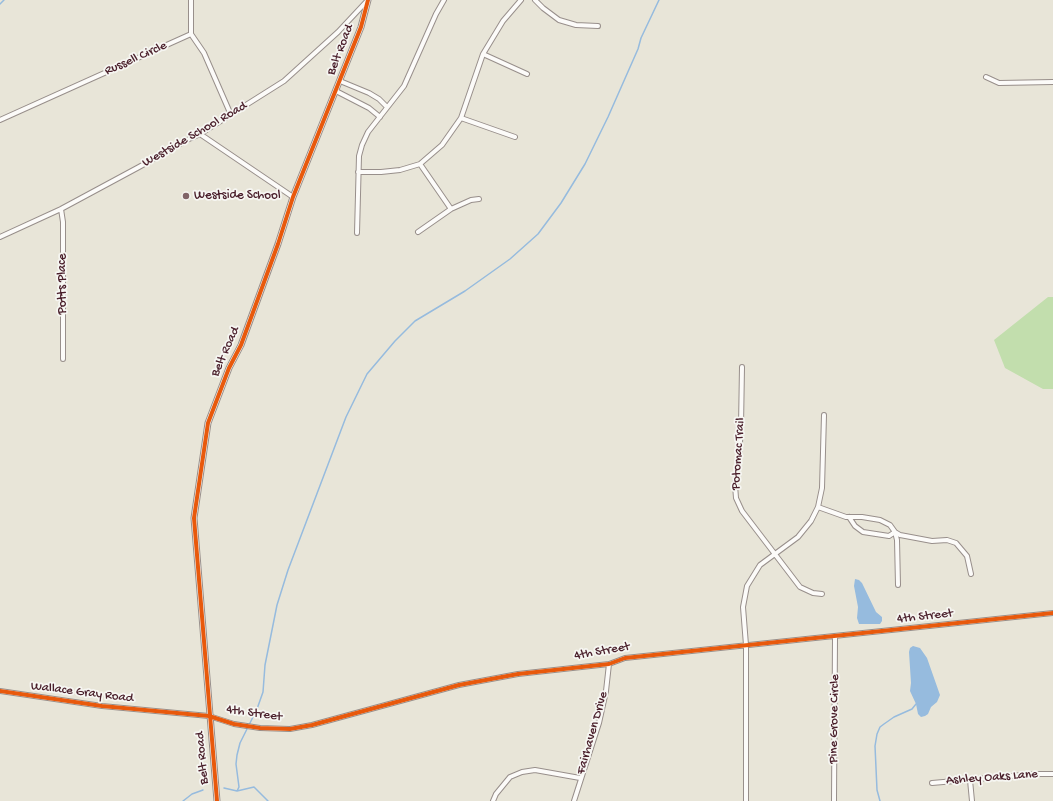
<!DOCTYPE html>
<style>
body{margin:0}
canvas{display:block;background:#e8e5d8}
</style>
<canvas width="1053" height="801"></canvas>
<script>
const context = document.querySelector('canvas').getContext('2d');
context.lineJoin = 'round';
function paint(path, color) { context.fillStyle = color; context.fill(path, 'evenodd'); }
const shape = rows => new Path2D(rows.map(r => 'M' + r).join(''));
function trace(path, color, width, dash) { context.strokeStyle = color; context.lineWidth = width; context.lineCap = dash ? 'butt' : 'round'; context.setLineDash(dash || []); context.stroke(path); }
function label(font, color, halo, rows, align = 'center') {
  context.font = font + ' "Gochi Hand",sans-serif'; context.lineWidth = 3.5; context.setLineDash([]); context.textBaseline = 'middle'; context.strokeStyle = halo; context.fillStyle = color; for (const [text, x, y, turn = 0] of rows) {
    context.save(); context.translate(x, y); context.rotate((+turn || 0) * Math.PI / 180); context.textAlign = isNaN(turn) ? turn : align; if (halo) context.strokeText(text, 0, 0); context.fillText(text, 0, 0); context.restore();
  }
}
paint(shape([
 [1048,297,1053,297,1053,389,1043,389,1005,368,994,340]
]), '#c2dead');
paint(shape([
 [855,579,859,580,862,583,876,612,882,617,882,621,880,624,859,624,857,618,858,607,854,586],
 [913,646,920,648,927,658,940,695,937,702,931,707,928,714,925,716,921,717,918,714,916,704,910,691,911,683,909,652,910,648]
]), '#96bbde');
trace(shape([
 [0,4,4,0],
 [224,788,237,791,254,787,268,801],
 [237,791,239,787,236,764,237,755,240,743,257,709,263,692,265,665,277,605,288,570,346,417,367,374,395,341,415,321,465,291,510,259,538,234,561,203,585,164,608,117,638,49,641,38,659,0],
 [183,801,192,794,203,790],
 [880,801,877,790,875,746,877,734,880,727,884,724,894,717,912,709,916,704]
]), '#96bbde', 1.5);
const minor = shape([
 [535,0,543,8,559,20,576,25,598,26],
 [191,34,204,53,231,115],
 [191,34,191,0],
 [483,54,527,74],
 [986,77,999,83,1053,82],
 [340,81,369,93,379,99,387,107],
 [336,91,369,108,380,117],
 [461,118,515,137],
 [0,120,191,34],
 [200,134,293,197],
 [420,164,451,209],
 [358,172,381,172,400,170,420,164,442,145,461,118,483,54,503,21,521,0],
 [61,209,63,222,63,359],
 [418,232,451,209,471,200,479,199],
 [357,233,359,156,362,145,368,132,404,86,436,14,444,0],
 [0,237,61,209,139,167,189,139,200,134,284,81,338,32,367,1],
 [742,367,741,426,739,459,735,485,736,498,742,511,800,587,813,593,822,594],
 [818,507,846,517,862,517,880,520,890,525,895,532,900,535,932,541,947,540,956,543,967,556,971,574],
 [849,517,855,526,863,532,889,536,895,532],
 [895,532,897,540,898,585],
 [0,691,102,706,209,716,234,724,260,728,290,729,312,725,459,685,518,674,609,664,625,658,1053,613],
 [970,780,972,801],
 [932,783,1034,774,1053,774],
 [493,801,496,794,510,777,522,772,535,770,580,778],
 [574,801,599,723,606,691,609,664],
 [746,801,746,645,743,607,747,586,760,565,798,537,811,521,818,507,822,488,824,415],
 [834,801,835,637]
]);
const tertiary = shape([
 [217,801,194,518,208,423,229,368,241,345,278,244,293,197,361,27,368,0]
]);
trace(minor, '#988f8b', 6);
trace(tertiary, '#988f8b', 7);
trace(minor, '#fcfbf9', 4);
trace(tertiary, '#fcfbf9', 5);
trace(shape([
 [0,691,102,706,209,716,234,724,260,728,290,729,312,725,459,685,518,674,609,664,625,658,1053,613],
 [217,801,194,518,208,423,229,368,241,345,278,244,293,197,361,27,368,0]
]), '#e8590c', 4);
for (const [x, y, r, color] of [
 [186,196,4,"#816468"]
]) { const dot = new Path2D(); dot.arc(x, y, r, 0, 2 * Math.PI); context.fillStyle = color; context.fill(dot); trace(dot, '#f6f6f2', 1.5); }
label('13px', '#4a1f2b', '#f6f6f2', [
 ["Belt Road",341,50,-69],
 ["Russell Circle",136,59,-24],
 ["Westside School Road",195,135,-30],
 ["Potts Place",63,284,-90],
 ["Belt Road",226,352,-66],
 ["Potomac Trail",739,454,-86],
 ["4th Street",925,617,-6],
 ["4th Street",602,652,-10],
 ["Wallace Gray Road",82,693,7],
 ["4th Street",254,714,8],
 ["Pine Grove Circle",835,719,-89],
 ["Fairhaven Drive",593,733,-74],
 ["Belt Road",203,758,-95],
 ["Ashley Oaks Lane",992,778,-4]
]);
label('13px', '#4a1f2b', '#f6f6f2', [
 ["Westside School",194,196]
], 'left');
</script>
